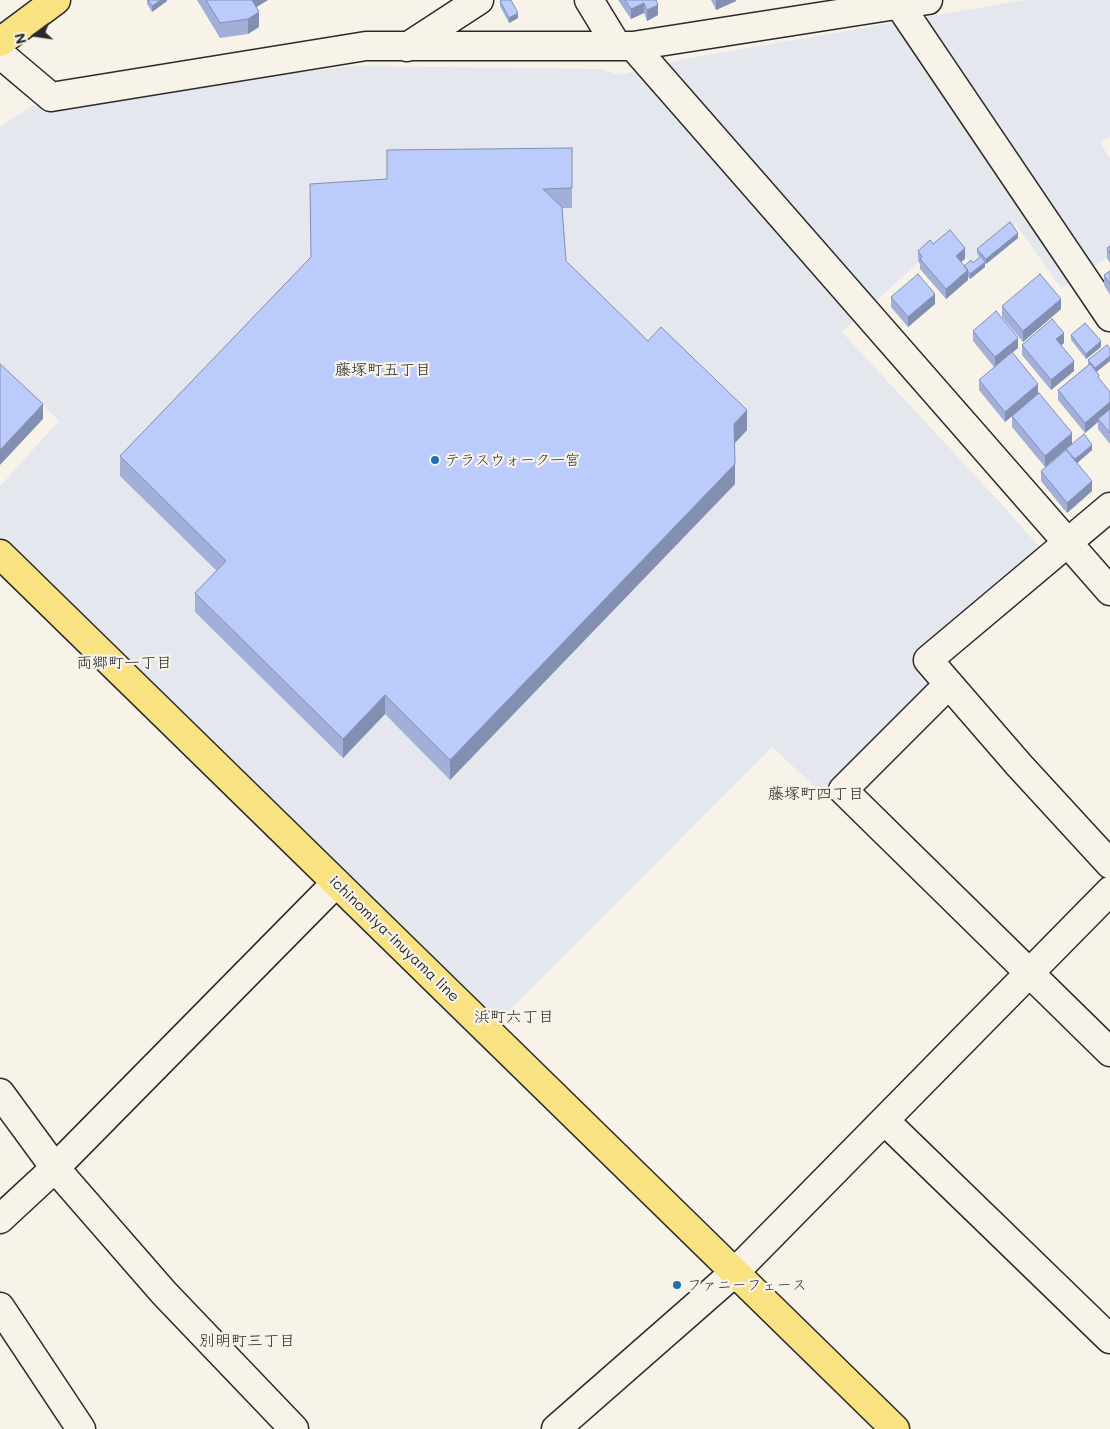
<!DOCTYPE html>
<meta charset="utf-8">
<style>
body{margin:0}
#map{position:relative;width:1110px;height:1429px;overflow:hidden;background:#f7f3e8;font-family:Mali,sans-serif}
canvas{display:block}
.north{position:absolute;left:10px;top:10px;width:50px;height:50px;-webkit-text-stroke:4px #f7f3e8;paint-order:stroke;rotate:256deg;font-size:14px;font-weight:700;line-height:20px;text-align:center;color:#2b2b2b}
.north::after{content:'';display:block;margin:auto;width:18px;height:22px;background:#2b2b2b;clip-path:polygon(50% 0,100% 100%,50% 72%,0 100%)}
</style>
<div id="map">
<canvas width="1110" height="1429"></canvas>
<div class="north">N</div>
</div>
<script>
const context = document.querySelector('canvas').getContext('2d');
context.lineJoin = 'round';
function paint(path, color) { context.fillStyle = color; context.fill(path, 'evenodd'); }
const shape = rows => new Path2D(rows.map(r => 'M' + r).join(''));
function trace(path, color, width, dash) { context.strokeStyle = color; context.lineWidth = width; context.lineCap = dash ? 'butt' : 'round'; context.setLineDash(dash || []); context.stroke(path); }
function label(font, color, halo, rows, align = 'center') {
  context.font = font + ' Mali,"Klee One",sans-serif'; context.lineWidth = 4.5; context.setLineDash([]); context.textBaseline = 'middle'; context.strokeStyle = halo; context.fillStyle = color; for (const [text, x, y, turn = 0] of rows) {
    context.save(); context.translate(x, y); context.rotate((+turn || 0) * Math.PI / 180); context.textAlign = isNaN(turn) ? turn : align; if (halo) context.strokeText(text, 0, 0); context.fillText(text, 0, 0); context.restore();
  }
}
paint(shape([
 [1024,0,1110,0,1110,137,1100,142,1110,159,1110,256,1061,288,1016,225,973,265,946,237,842,332,1005,508,1042,550,912,656,936,683,824,795,772,747,498,1022,0,548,0,486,59,421,0,364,0,127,32,106,352,66,600,69,619,75,684,59]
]), '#e5e7ee');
const minor = shape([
 [589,0,617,46],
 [900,6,1110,317],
 [633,46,1110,591],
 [407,47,479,0],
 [0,54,51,97,366,46,633,46,928,0],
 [1110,507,928,660,1019,765,1110,864],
 [949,684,843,790,1110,1052],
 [0,1093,55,1168,164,1293,294,1429],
 [885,1121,1110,1339],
 [0,1219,55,1168,336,883],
 [0,1307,81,1429],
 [556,1429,735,1272,1110,891]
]);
const major = shape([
 [0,554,895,1429]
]);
const highway = shape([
 [0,42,56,0]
]);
trace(minor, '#2b2b2b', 31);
trace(major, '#2b2b2b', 31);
trace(highway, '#2b2b2b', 31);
trace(minor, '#f7f3e8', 28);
trace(major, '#f8e281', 28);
trace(highway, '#f8e281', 28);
paint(shape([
 [147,0,167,0,167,1,152,12,147,4],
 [197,0,268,0,256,7,259,27,248,34,220,38],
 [618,0,656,0,658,15,647,21,644,13,631,19],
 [711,0,736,0,736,1,716,10],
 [500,1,518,18,509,23,500,6],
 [572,148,572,208,562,208,566,261,648,341,747,430,735,443,735,484,450,780,385,714,343,758,195,612,195,593,217,571,120,476,120,456,311,257,387,179],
 [1018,238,986,264,985,263,985,267,970,279,968,277,968,280,946,299,920,269,920,264,918,261,918,251,933,244,965,259,961,262,964,266,973,263,980,257,977,254,977,249],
 [1110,246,1110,263,1107,258,1107,248],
 [1110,271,1110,295,1104,285,1104,275],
 [891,297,935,304,908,327,891,307],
 [1002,306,1061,309,1023,342,1002,317],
 [973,331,1018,348,1012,353,1038,394,1005,422,979,390,979,380,994,367,973,341],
 [1071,335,1101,347,1086,359,1071,340],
 [1064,343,1061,345,1074,371,1051,390,1022,355,1022,345],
 [1107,345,1097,372,1099,379,1110,392,1110,444,1098,429,1098,422,1085,433,1058,400,1058,390,1088,365,1088,360],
 [1012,416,1072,444,1045,467,1012,427],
 [1092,450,1077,463,1092,491,1067,513,1041,481,1041,471]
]), '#a1afd9');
paint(shape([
 [161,0,167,0,167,1,152,12,152,6],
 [250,0,268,0,250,11],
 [716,0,736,0,736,1,716,10],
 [644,3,644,13,631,19,631,9],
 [658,5,658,15,647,21,647,10],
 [259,12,259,27,248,34,248,19],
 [518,13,518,18,509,23,509,18],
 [1018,233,1018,238,986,264,986,259],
 [965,248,965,259,956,266,956,256],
 [985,262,985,267,970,279,970,274],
 [968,270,968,280,946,299,946,289],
 [935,294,935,304,908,327,908,317],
 [1061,299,1061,309,1023,342,1023,331],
 [1064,333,1064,343,1056,349,1056,339],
 [1018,338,1018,348,995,367,995,357],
 [1101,341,1101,347,1086,359,1086,354],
 [1110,356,1110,361,1095,373,1095,368],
 [1074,361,1074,371,1051,390,1051,380],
 [1038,384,1038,394,1005,422,1005,412],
 [1110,402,1110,412,1098,419,1098,422,1085,433,1085,423],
 [43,404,43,419,0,465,0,450],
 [747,410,747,430,734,444,734,424],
 [1072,433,1072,444,1045,467,1045,456],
 [1092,445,1092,450,1075,465,1075,459],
 [735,464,735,484,450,780,450,760],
 [1092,481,1092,491,1067,513,1067,503],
 [385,695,385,714,343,758,343,739]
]), '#838fb0');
const building = shape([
 [148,0,161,0,152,6,148,0],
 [206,0,252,0,259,12,248,19,220,23,206,0],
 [502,0,511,0,518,13,509,18,500,1,502,0],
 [625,0,656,0,658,5,647,10,644,3,631,9,625,0],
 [572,148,572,188,543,189,562,207,566,261,648,341,661,327,747,410,734,424,735,464,450,760,385,695,343,739,195,593,226,561,120,456,311,257,310,184,387,179,387,150,572,148],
 [1010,222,1018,233,986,259,977,249,1010,222],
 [950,230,965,248,956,256,968,270,946,289,920,259,922,257,918,251,930,240,933,244,950,230],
 [1110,246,1110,253,1107,248,1110,246],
 [981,256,985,262,970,274,964,266,971,260,973,263,981,256],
 [1110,271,1110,284,1104,275,1110,271],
 [918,274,935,294,908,317,891,297,918,274],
 [1040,274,1061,299,1023,331,1002,306,1040,274],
 [996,311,1018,338,995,357,973,331,996,311],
 [1052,319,1064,333,1056,339,1074,361,1051,380,1022,345,1052,319],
 [1085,323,1101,341,1086,354,1071,335,1085,323],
 [1107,345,1110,349,1110,356,1095,368,1088,360,1107,345],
 [1012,352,1038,384,1005,412,979,380,1012,352],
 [0,364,43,404,0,450,0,364],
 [1090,364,1099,375,1098,377,1110,392,1110,402,1085,423,1058,390,1090,364],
 [1039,393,1072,433,1045,456,1012,416,1039,393],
 [1110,409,1110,433,1098,419,1110,409],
 [1084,434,1092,445,1075,459,1066,449,1084,434],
 [1066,450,1092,481,1067,503,1041,471,1066,450]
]);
paint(building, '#bbccfc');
trace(building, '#838fb0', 1);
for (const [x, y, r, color] of [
 [435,460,5,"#1f6fb2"],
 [677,1285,5,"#1f6fb2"]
]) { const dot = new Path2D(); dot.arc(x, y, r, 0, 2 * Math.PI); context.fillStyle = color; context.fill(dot); trace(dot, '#f7f3e8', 2); }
label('15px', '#2b2b2b', '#f7f3e8', [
 ["テラスウォーク一宮",445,460],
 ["ファニーフェース",687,1285]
], 'left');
label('15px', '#2b2b2b', '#f7f3e8', [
 ["ichinomiya-inuyama line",394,939,44]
]);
label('16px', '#2b2b2b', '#f7f3e8', [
 ["藤塚町五丁目",383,370],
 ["両郷町一丁目",124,663],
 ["藤塚町四丁目",816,794],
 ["浜町六丁目",514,1017],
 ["別明町三丁目",247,1341]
]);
</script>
